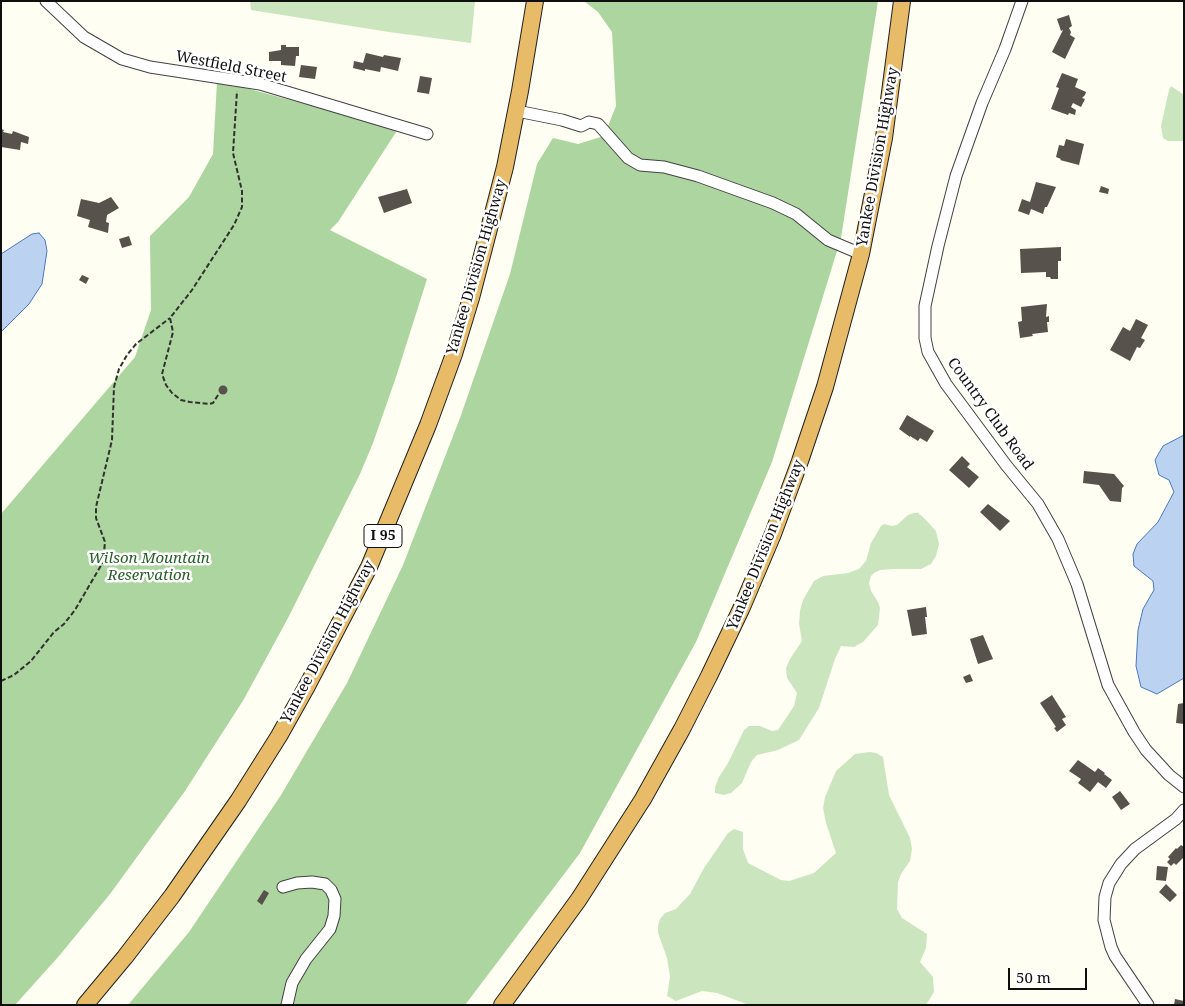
<!DOCTYPE html>
<style>
body{margin:0}
#map{position:relative;width:1185px;height:1006px;overflow:hidden;background:#fefef2;font-family:"Noto Serif",serif}
canvas{display:block}
.frame{position:absolute;inset:0;border:2px solid #0f0f0f;pointer-events:none}
.scale{position:absolute;left:1008px;top:968px;width:79px;height:22px;box-sizing:border-box;border:2px solid #0f0f0f;border-top:0;padding-left:6px;font-size:15px;line-height:18px;white-space:nowrap;color:#0f0f0f;-webkit-text-stroke:4px #fff;paint-order:stroke}
</style>
<div id="map">
<canvas width="1185" height="1006"></canvas>
<div class="frame"></div>
<div class="scale">50 m</div>
</div>
<script>
const context = document.querySelector('canvas').getContext('2d');
context.lineJoin = 'round';
function paint(path, color) { context.fillStyle = color; context.fill(path, 'evenodd'); }
const shape = rows => new Path2D(rows.map(r => 'M' + r).join(''));
function trace(path, color, width, dash) { context.strokeStyle = color; context.lineWidth = width; context.lineCap = dash ? 'butt' : 'round'; context.setLineDash(dash || []); context.stroke(path); }
function label(font, color, halo, rows, align = 'center') {
  context.font = font + ' "Noto Serif",serif'; context.lineWidth = 5; context.setLineDash([]); context.textBaseline = 'middle'; context.strokeStyle = halo; context.fillStyle = color; for (const [text, x, y, turn = 0] of rows) {
    context.save(); context.translate(x, y); context.rotate((+turn || 0) * Math.PI / 180); context.textAlign = isNaN(turn) ? turn : align; if (halo) context.strokeText(text, 0, 0); context.fillText(text, 0, 0); context.restore();
  }
}
paint(shape([
 [250,1,475,1,471,43,389,32,251,10],
 [1171,86,1184,95,1184,141,1168,141,1163,138,1161,126,1169,90],
 [914,513,918,513,923,517,936,531,939,544,936,556,931,564,921,569,893,569,880,570,874,573,871,576,869,583,871,591,878,602,880,608,878,625,863,642,854,647,841,646,835,659,819,708,799,740,778,750,757,755,751,762,742,783,731,793,724,795,715,793,715,787,719,777,728,763,744,730,749,726,760,726,772,731,778,730,794,706,797,693,787,678,786,668,790,659,802,641,799,624,800,611,803,600,814,581,823,576,848,573,859,569,866,561,871,543,881,526,884,524,892,526,897,525,908,515],
 [870,752,876,753,883,757,889,795,910,838,912,849,910,861,901,874,898,882,897,909,902,918,927,934,926,948,920,962,933,977,934,992,926,1005,749,1005,717,993,702,991,676,1001,667,996,670,977,667,958,658,933,658,926,660,919,665,913,676,909,690,894,704,868,728,833,734,829,743,832,743,849,748,863,781,880,789,881,814,873,836,853,826,823,823,808,825,797,836,771,855,754]
]), '#cbe6be');
paint(shape([
 [584,1,878,1,841,238,772,462,696,642,580,853,465,1005,128,1005,189,932,281,795,347,683,403,565,460,418,510,274,537,164,553,138,578,144,604,136,616,106,612,32,598,12],
 [217,82,242,87,398,129,338,222,330,230,427,279,396,377,373,443,360,474,288,618,244,699,185,791,110,894,59,956,15,1005,1,1005,1,514,135,357,151,310,150,236,189,197,213,154]
]), '#add59f');
const water = shape([
 [39,233,45,240,47,251,42,284,29,304,1,332,1,254,32,234,39,233],
 [1184,435,1184,678,1157,694,1141,687,1136,666,1138,630,1143,609,1154,590,1153,581,1134,566,1133,554,1137,544,1158,522,1174,492,1169,480,1159,475,1155,460,1163,446,1184,435]
]);
paint(water, '#bbd2f1');
trace(water, '#4979c1', 1);
paint(shape([
 [1069,15,1072,26,1069,28,1071,32,1070,35,1075,38,1065,59,1052,52,1063,30,1061,31,1057,19],
 [281,45,286,45,286,47,299,47,299,56,296,56,295,66,281,65,281,61,269,61,269,52,281,50],
 [366,53,383,57,384,55,401,58,398,71,381,67,380,72,365,69,365,71,353,68,354,61,363,63],
 [301,65,317,67,315,79,299,77],
 [1062,73,1078,79,1075,87,1086,92,1085,95,1082,98,1085,99,1081,107,1073,103,1071,107,1076,110,1075,115,1069,113,1068,115,1051,109,1059,88,1056,87],
 [420,76,432,78,429,94,417,92],
 [1,129,4,130,3,132,12,134,13,131,29,137,28,144,21,142,20,150,1,147],
 [1066,139,1084,144,1079,165,1060,160,1061,159,1056,157,1059,145,1064,146],
 [1036,182,1056,187,1047,207,1045,207,1043,214,1031,209,1029,215,1018,211,1022,199,1030,202],
 [1101,186,1109,189,1108,194,1099,192],
 [407,189,412,203,384,213,378,197],
 [111,197,119,208,107,215,106,222,109,223,108,233,88,227,90,220,77,216,81,199,99,203],
 [129,236,132,245,122,248,119,239],
 [1061,247,1061,261,1058,261,1058,279,1051,279,1050,277,1046,277,1046,272,1021,273,1020,249],
 [82,275,89,278,86,284,79,280],
 [1047,304,1046,317,1049,316,1049,322,1047,322,1048,332,1032,334,1033,336,1020,338,1018,322,1022,321,1021,307],
 [1136,319,1148,325,1141,338,1145,340,1140,348,1137,347,1130,361,1110,350,1123,327,1130,331],
 '218.5 390a4.5 4.5 0 1 1 9 0a4.5 4.5 0 1 1-9 0Z',
 [907,415,934,431,927,442,920,438,918,441,910,436,910,437,899,429],
 [962,456,970,464,967,467,979,477,969,488,949,470],
 [1084,471,1114,474,1124,486,1122,488,1121,502,1110,501,1099,485,1083,483],
 [988,504,1010,521,1000,531,980,512],
 [926,607,927,617,925,617,927,634,912,636,907,610],
 [983,635,993,659,978,664,970,639],
 [970,674,973,681,966,683,963,677],
 [1052,695,1066,717,1062,719,1066,725,1057,732,1054,728,1056,727,1040,703],
 [1184,703,1184,724,1176,723,1178,704],
 [1078,760,1095,772,1098,768,1105,773,1104,774,1112,780,1106,788,1098,782,1090,792,1078,783,1081,779,1069,771],
 [1120,791,1130,804,1121,810,1112,797],
 [1181,845,1184,847,1184,857,1176,865,1174,863,1171,866,1167,862,1170,859,1168,857,1176,848,1177,849],
 [1157,866,1168,867,1166,881,1156,880],
 [1166,884,1177,895,1170,902,1159,892],
 [264,890,269,893,262,905,257,901],
 [1175,999,1184,1001,1184,1005,1174,1005]
]), '#57534c');
const minor = shape([
 [46,1,84,37,122,59,150,67,260,84,427,134],
 [1022,1,1005,49,982,103,956,176,938,246,925,306,925,338,928,352,946,384,1006,465,1038,504,1058,539,1077,584,1108,685,1134,732,1146,750,1169,775,1184,787],
 [517,111,562,120,581,126,589,122,598,124,628,158,640,165,664,167,698,176,773,203,796,214,828,240,861,254],
 [283,887,297,883,312,882,325,884,331,890,335,899,334,916,330,929,306,959,292,983,287,1005],
 [1148,1005,1115,956,1111,947,1104,920,1105,897,1109,883,1121,864,1135,849,1176,819,1184,810]
]);
const highway = shape([
 [85,1005,125,957,172,896,238,801,279,736,307,686,369,567,428,425,454,354,471,298,505,167,520,91,535,1],
 [502,1005,579,899,643,799,682,729,709,676,742,607,773,534,800,461,825,387,861,254,884,138,902,1]
]);
trace(minor, '#424242', 13);
trace(highway, '#202020', 18);
trace(shape([
 [218,395,213,403,209,404,190,402,181,400,172,393,166,385,162,374,173,332,170,318,192,290,234,225,242,207,242,191,233,153,237,91],
 [1,681,14,675,31,661,54,632,64,624,75,610,103,562,105,542,96,518,96,507,112,440,114,387,119,369,127,355,136,344,170,318]
]), '#313131', 2, [5, 2.5]);
trace(minor, '#fff', 11);
trace(highway, '#e7bb67', 16);
for (const [x, y, w] of [
 [383,536,38]
]) { const box = new Path2D(); box.roundRect(x - w / 2, y - 11.5, w, 23, 4); context.fillStyle = '#fff'; context.fill(box); trace(box, '#0f0f0f', 1); }
label('bold 14px', '#0f0f0f', null, [
 ["I 95",383,536]
]);
label('15px', '#0f0f0f', '#fff', [
 ["Westfield Street",231,67,11],
 ["Yankee Division Highway",878,157,-80],
 ["Yankee Division Highway",477,267,-74],
 ["Country Club Road",990,414,54],
 ["Yankee Division Highway",766,545,-68],
 ["Yankee Division Highway",328,642,-62]
]);
label('italic 15px', '#256125', '#fff', [
 ["Wilson Mountain",149,559],
 ["Reservation",149,576]
]);
</script>
